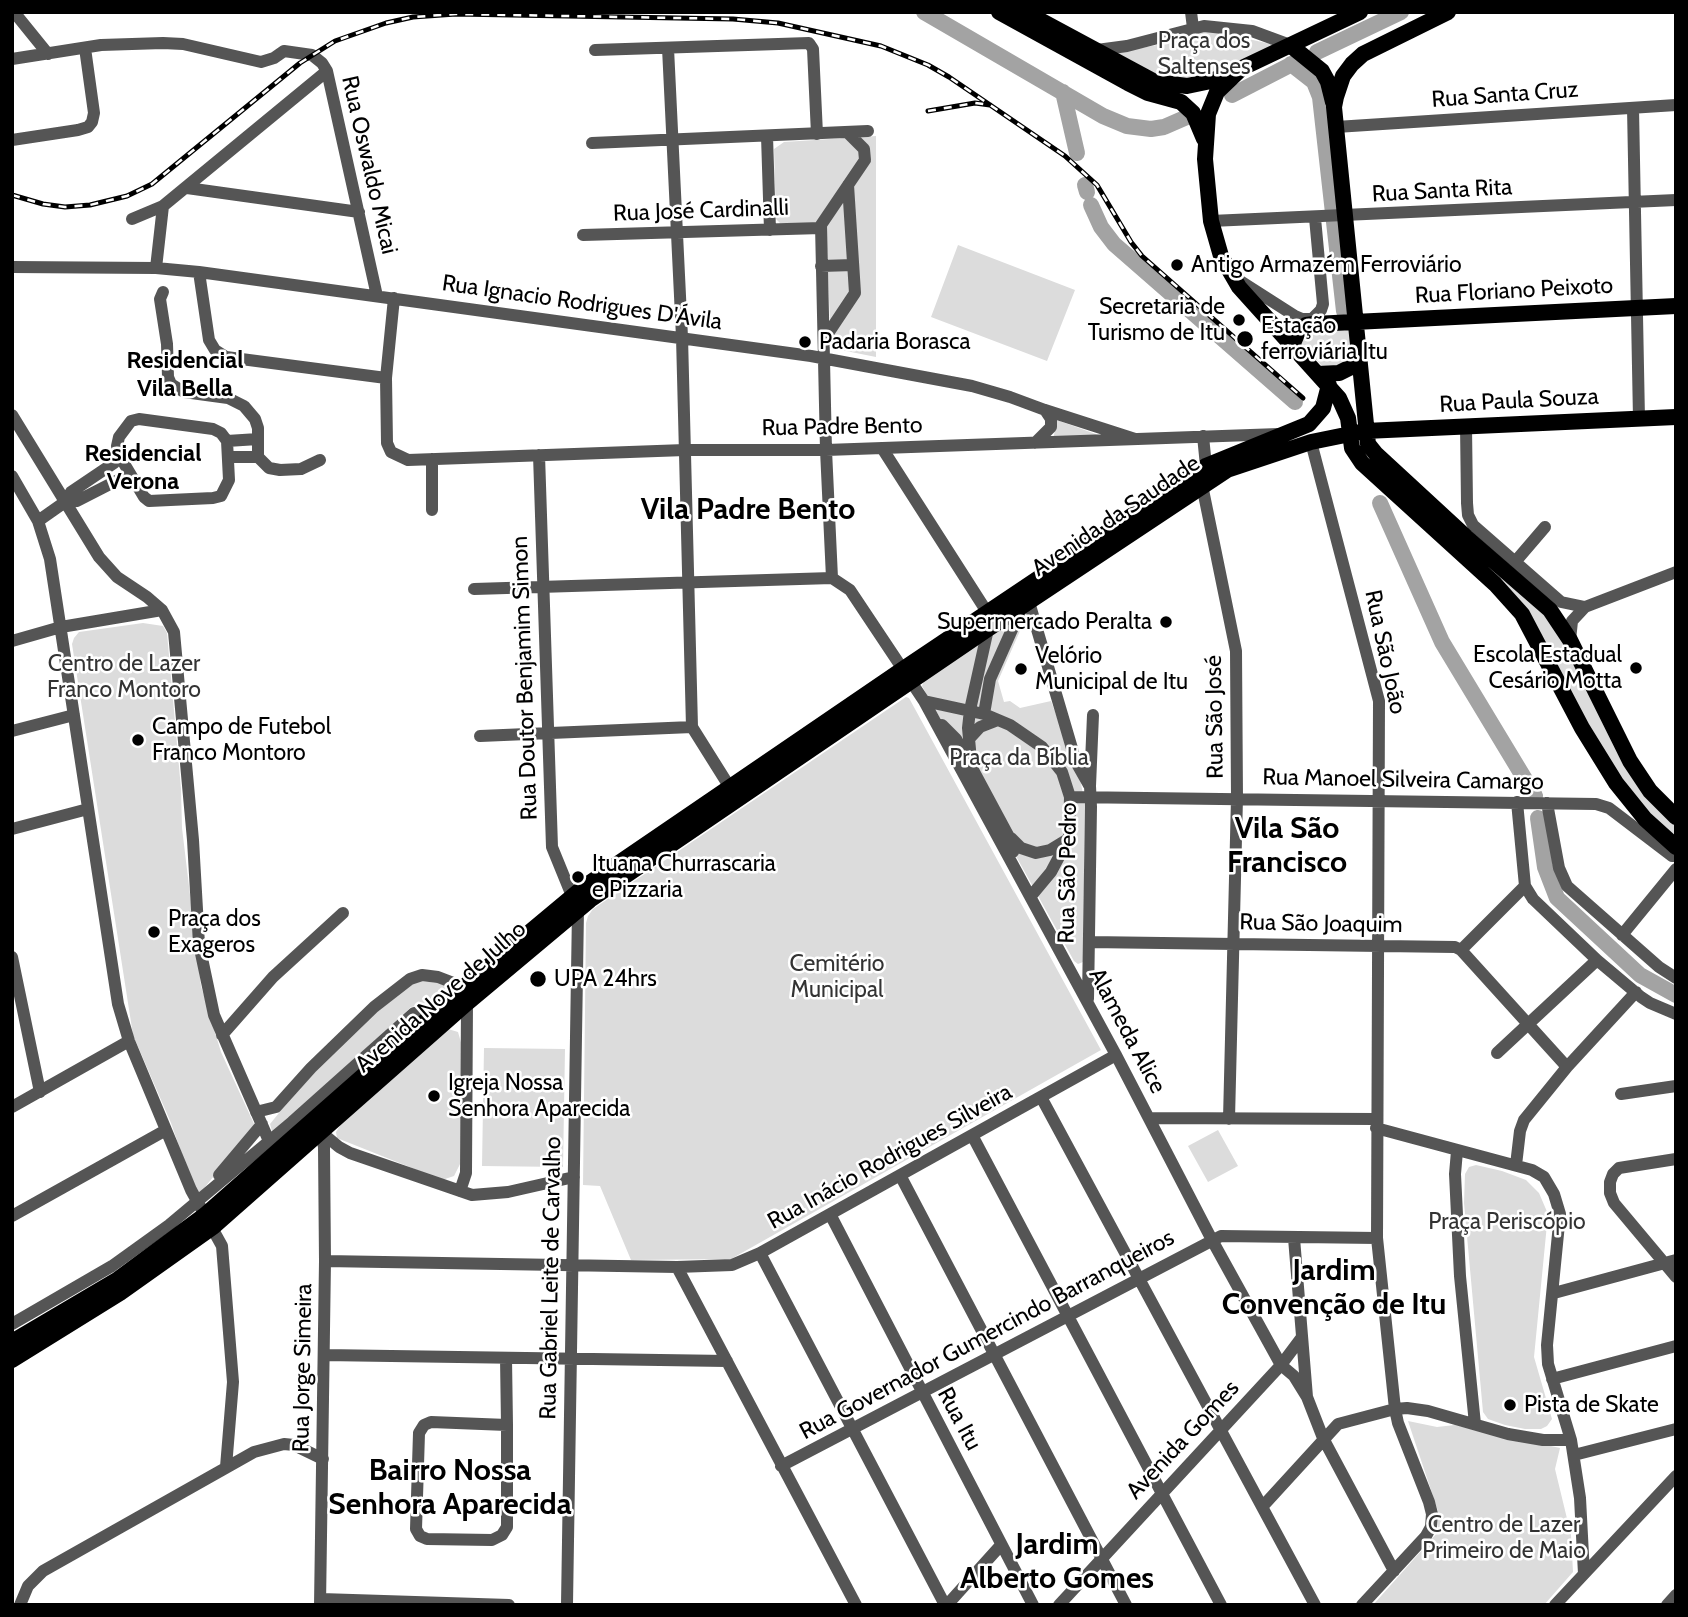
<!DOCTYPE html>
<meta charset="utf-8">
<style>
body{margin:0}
#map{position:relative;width:1688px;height:1617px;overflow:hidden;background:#fff;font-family:Cabin,sans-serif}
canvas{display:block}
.frame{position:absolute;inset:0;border:14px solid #000;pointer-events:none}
</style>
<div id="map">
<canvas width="1688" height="1617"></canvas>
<div class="frame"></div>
</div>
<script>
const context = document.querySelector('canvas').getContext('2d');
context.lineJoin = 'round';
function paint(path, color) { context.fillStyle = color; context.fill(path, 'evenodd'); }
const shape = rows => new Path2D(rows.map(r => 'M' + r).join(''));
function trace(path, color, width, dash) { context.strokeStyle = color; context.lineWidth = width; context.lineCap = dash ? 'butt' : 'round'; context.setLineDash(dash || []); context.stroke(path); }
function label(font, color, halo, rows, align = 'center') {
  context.font = font + ' Cabin,sans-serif'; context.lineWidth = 5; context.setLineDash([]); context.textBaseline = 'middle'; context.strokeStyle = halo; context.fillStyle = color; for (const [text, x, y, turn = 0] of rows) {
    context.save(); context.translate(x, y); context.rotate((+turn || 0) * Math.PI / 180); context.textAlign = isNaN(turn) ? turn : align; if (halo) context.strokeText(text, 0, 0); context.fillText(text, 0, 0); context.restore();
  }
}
paint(shape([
 [1214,31,1279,46,1217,74,1171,80,1110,54,1162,44,1196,32],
 [876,136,876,357,831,348,826,224,780,223,776,219,774,149,784,142],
 [958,245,1075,290,1047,361,931,317],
 [1350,330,1353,361,1332,368,1322,366,1301,344,1305,332],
 [1057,420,1101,436,1053,440],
 [1354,435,1357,435,1543,612,1560,635,1617,753,1625,767,1676,826,1676,839,1648,815,1617,777,1548,649,1371,466],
 [1011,621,1023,624,998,681,1004,702,1010,701,1020,708,1051,701,1081,783,1085,807,1083,962,1078,964,1074,961,922,686,925,679],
 [143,623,163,626,167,633,181,789,182,828,201,986,221,1052,255,1126,200,1193,192,1183,171,1123,133,1035,72,644,74,638,79,632],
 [906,697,909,698,1101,1050,731,1259,631,1260,600,1186,583,1185,586,923,588,916,593,909],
 [415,980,444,984,446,989,442,996,434,1003,411,1007,275,1131,272,1131,270,1124,283,1108,344,1039],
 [448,1029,458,1032,462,1046,460,1164,454,1176,442,1180,337,1138,336,1132,341,1124],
 [484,1048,565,1049,563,1167,482,1166],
 [1218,1130,1238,1166,1208,1182,1188,1146],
 [1476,1165,1502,1171,1526,1180,1539,1193,1548,1214,1534,1357,1552,1419,1547,1426,1541,1429,1525,1429,1505,1425,1488,1419,1483,1412,1464,1203,1465,1174,1469,1167],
 [1408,1421,1437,1427,1455,1425,1560,1448,1555,1469,1571,1535,1573,1572,1544,1605,1373,1605,1438,1532,1438,1511]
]), '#dcdcdc');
trace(shape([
 [924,12,1103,116,1127,126,1151,129,1164,127,1187,117],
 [1317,52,1401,12],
 [1291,64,1314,82,1320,97,1344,311],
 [1063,92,1077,153],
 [1232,95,1298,61],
 [1085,185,1087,192],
 [1091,205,1101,227,1114,244,1295,402],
 [1380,503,1442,642,1535,796],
 [1538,818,1545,867,1557,898,1640,975,1676,995]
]), '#a3a3a3', 16);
trace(shape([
 [14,12,48,54],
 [1191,12,1193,28],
 [668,48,682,337,692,727,729,786],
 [595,50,809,43,813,49,817,134],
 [1097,50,1127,46,1204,26,1252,31,1290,45],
 [12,59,101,45,163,43,183,44,261,62,274,58,284,51,312,55,322,63,327,71,377,296],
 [1633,108,1639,419],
 [1336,127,1676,105],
 [767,136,770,230],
 [12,140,78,130,88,127,92,122,94,113,85,48],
 [592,143,868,131],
 [187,188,359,212],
 [132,219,163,206],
 [1211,221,1676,200],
 [583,235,821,228],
 [821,266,853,265],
 [12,267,156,268,199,272,811,356,972,386,1010,397,1045,410,1135,439],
 [156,268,163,206,327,71],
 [199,272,209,340,215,350,226,357,386,378],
 [1234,277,1295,316,1302,319,1312,319],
 [163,292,160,299,167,344,168,377,171,384,184,392,228,398,244,406,255,419,258,428,258,457,269,468,280,470,301,469,320,460],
 [394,298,386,378,387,443,391,452,408,460,685,450,826,450,1279,434],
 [1306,325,1321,310,1323,304,1315,218],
 [825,338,855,293,848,185],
 [12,415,99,557,117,577,147,597,162,610,174,632,193,840,199,944,214,1015,269,1141],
 [1466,426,1467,503,1468,515,1473,525,1561,602,1585,607],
 [1203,436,1206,466,1202,485,1236,651,1237,798,1229,1119],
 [227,441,258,439],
 [1311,442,1379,701,1377,1238,1395,1409,1398,1423,1429,1502,1432,1514,1431,1527,1426,1536,1362,1605],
 [1035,443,1051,427,1051,419,1045,410],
 [882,448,987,612],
 [539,455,552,847,572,896],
 [228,457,258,457],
 [432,459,432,510],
 [12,476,38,521,50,559,118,1004,129,1041,191,1190,222,1246,233,1382,226,1467],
 [65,502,77,501,118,480,134,481],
 [38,521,65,502,71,492,114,463,119,455,117,446,119,437,131,421,139,419,213,429,221,433,227,441,229,480,221,496,213,498,149,501,144,497,119,455],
 [1515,562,1545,527],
 [832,578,826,450,821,225,865,160,864,149,847,132],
 [474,589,832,578,850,590,924,701,1116,1055,1212,1240,1281,1365,1294,1376,1307,1397],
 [1029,602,1076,762,1089,785],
 [1570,640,1572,621,1585,607,1676,572],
 [12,641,61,627,162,610],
 [924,701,984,714,1010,725,1042,747,1062,772,1070,797,1069,838,1051,872,1031,896],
 [984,714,990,679,1022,607],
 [942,725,956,739,973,770,1008,835,1013,852],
 [12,731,74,715],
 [480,736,692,727],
 [969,739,980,727,998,720],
 [971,760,968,728,970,710,988,629],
 [1070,797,1596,804,1609,808,1672,856,1676,856],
 [1517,802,1525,886,1533,899,1597,960,1641,997,1650,1003,1676,1014],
 [1547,803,1559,868,1567,886,1659,967,1676,978],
 [12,829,88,809],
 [1011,838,1021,848,1036,853,1050,850,1068,839],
 [1622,935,1676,869],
 [1089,942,1455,947,1461,950,1567,1067],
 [1461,950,1525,886],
 [12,957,40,1092],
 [1088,999,1091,807,1090,786,1093,715],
 [222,1035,273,977,343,913],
 [1497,1053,1597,960],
 [1621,1094,1676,1086],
 [1041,1097,1315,1605],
 [12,1107,129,1041],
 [256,1112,276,1107,311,1068,374,1007,410,979,422,975,438,977,464,987],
 [1149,1118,1376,1119],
 [1376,1128,1532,1170,1544,1177,1554,1194,1560,1214,1547,1345,1548,1364,1571,1440,1580,1498,1584,1574],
 [321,1132,339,1147,350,1153,472,1195,508,1192,574,1177],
 [972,1135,1221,1605],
 [1457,1151,1455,1174,1460,1276,1475,1424],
 [1676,1159,1619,1168,1613,1174,1610,1182,1610,1193,1614,1203,1676,1277],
 [1516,1165,1520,1131,1524,1120,1567,1067,1636,992],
 [219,1175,262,1124],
 [900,1175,1126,1605],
 [460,1191,466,1173,467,1003],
 [830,1214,1033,1605],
 [12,1216,166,1130],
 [1294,1238,1307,1397,1323,1438,1394,1571],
 [760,1253,945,1605],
 [325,1261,677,1267,732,1265,760,1253,1116,1055],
 [677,1267,856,1605],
 [1554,1293,1676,1260],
 [12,1324,112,1266,169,1225,292,1122,414,1013,433,1014],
 [324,1355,727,1361],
 [506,1358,507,1425,507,1527,502,1535,492,1540,427,1539,420,1536,416,1529,419,1433,424,1425,431,1422,507,1425],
 [1552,1379,1676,1346],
 [1574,1455,1676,1429],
 [781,1466,1221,1236,1377,1238],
 [1263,1506,1338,1424,1395,1409,1407,1408,1428,1411,1508,1434,1543,1440,1571,1440],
 [321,1599,509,1605],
 [20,1605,28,1586,43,1571,254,1452,284,1444,294,1445,323,1459],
 [320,1605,325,1261,324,1147,321,1133],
 [567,1605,578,910],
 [947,1605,1001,1545],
 [1059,1605,1281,1365,1302,1337],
 [1555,1605,1676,1476],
 [1667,1605,1676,1595]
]), '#555', 12);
trace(shape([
 [999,12,1128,83,1148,93,1181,102,1193,113,1204,139],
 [1025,12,1155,82,1187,86,1211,81,1230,73],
 [1360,12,1242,68,1217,92,1208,114,1205,159,1211,221,1221,256,1239,287,1339,398,1348,418,1352,448,1362,463,1495,584,1522,614,1582,728,1616,783,1645,819,1676,847],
 [1448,12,1363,54,1352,64,1343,76,1336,97,1334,107,1368,444,1376,454,1466,537,1550,610,1570,640,1630,761,1650,791,1676,817],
 [1290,45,1322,71,1328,82,1333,102],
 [1292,346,1297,334,1306,325,1314,324,1676,306],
 [1318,374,1339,373,1359,363],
 [12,1342,117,1280,205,1215,464,987,585,886,903,669,1206,466,1309,424,1323,408,1329,385],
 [12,1360,120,1293,213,1227,467,1003,590,900,988,629,1227,470,1311,442,1365,431,1676,417]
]), '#000', 16);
const rail = shape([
 [928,111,975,103,990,105],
 [12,195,43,204,65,207,90,205,127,196,152,184,300,63,335,41,386,23,413,17,456,14,733,19,778,23,881,46,928,65,949,77,1065,156,1097,185,1131,242,1142,256,1303,398]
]);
trace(rail, '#000', 5);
trace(rail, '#fff', 2.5, [8]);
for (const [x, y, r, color] of [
 [1177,265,7,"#000"],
 [1239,320,7,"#000"],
 [1245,339,9,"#000"],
 [805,342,7,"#000"],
 [1166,622,7,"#000"],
 [1636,668,7,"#000"],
 [1021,669,7,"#000"],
 [138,740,7,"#000"],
 [578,877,7,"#000"],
 [154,932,7,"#000"],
 [538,979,9,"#000"],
 [434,1096,7,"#000"],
 [1510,1405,7,"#000"]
]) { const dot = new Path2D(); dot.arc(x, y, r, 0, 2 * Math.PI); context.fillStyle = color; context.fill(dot); trace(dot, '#fff', 2.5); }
label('23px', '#333', '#fff', [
 ["Praça dos",1204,41],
 ["Saltenses",1204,67],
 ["Centro de Lazer",124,664],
 ["Franco Montoro",124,690],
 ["Praça da Bíblia",1019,758],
 ["Cemitério",837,964],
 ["Municipal",837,990],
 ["Praça Periscópio",1507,1222],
 ["Centro de Lazer",1504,1525],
 ["Primeiro de Maio",1504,1551]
]);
label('23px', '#000', '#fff', [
 ["Rua Santa Cruz",1505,95,-4],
 ["Rua Oswaldo Micai",369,165,77],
 ["Rua Santa Rita",1442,191,-3],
 ["Rua José Cardinalli",701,211,-2],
 ["Rua Floriano Peixoto",1514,291,-3],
 ["Rua Ignacio Rodrigues D'Ávila",582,303,8],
 ["Rua Paula Souza",1519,401,-3],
 ["Rua Padre Bento",842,427,-1],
 ["Avenida da Saudade",1116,516,-34],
 ["Rua São João",1385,652,78],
 ["Rua Doutor Benjamim Simon",525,678,-92],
 ["Rua São José",1215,717,-91],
 ["Rua Manoel Silveira Camargo",1403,780,1],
 ["Rua São Pedro",1068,873,-89],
 ["Rua São Joaquim",1321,924,1],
 ["Avenida Nove de Julho",441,997,-41],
 ["Alameda Alice",1127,1031,62],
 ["Rua Inácio Rodrigues Silveira",890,1157,-29],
 ["Rua Gabriel Leite de Carvalho",551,1278,-89],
 ["Rua Governador Gumercindo Barranqueiros",987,1335,-28],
 ["Rua Jorge Simeira",303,1368,-89],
 ["Rua Itu",959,1419,62],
 ["Avenida Gomes",1183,1440,-47]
]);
label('23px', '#000', '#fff', [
 ["Antigo Armazém Ferroviário",1191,265],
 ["Secretaria de",1225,307,"right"],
 ["Turismo de Itu",1225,333,"right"],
 ["Estação",1261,326],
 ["ferroviária Itu",1261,352],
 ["Padaria Borasca",819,342],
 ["Supermercado Peralta",1152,622,"right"],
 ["Escola Estadual",1622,655,"right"],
 ["Cesário Motta",1622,681,"right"],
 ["Velório",1035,656],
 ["Municipal de Itu",1035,682],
 ["Campo de Futebol",152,727],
 ["Franco Montoro",152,753],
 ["Ituana Churrascaria",592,864],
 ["e Pizzaria",592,890],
 ["Praça dos",168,919],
 ["Exageros",168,945],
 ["UPA 24hrs",554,979],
 ["Igreja Nossa",448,1083],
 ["Senhora Aparecida",448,1109],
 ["Pista de Skate",1524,1405]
], 'left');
label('bold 24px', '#000', '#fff', [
 ["Residencial",185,361],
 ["Vila Bella",185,389],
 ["Residencial",143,454],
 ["Verona",143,482]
]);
label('bold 30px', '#000', '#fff', [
 ["Vila Padre Bento",748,510],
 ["Vila São",1287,829],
 ["Francisco",1287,863],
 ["Jardim",1334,1271],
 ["Convenção de Itu",1334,1305],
 ["Bairro Nossa",450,1471],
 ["Senhora Aparecida",450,1505],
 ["Jardim",1057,1545],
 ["Alberto Gomes",1057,1579]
]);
</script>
